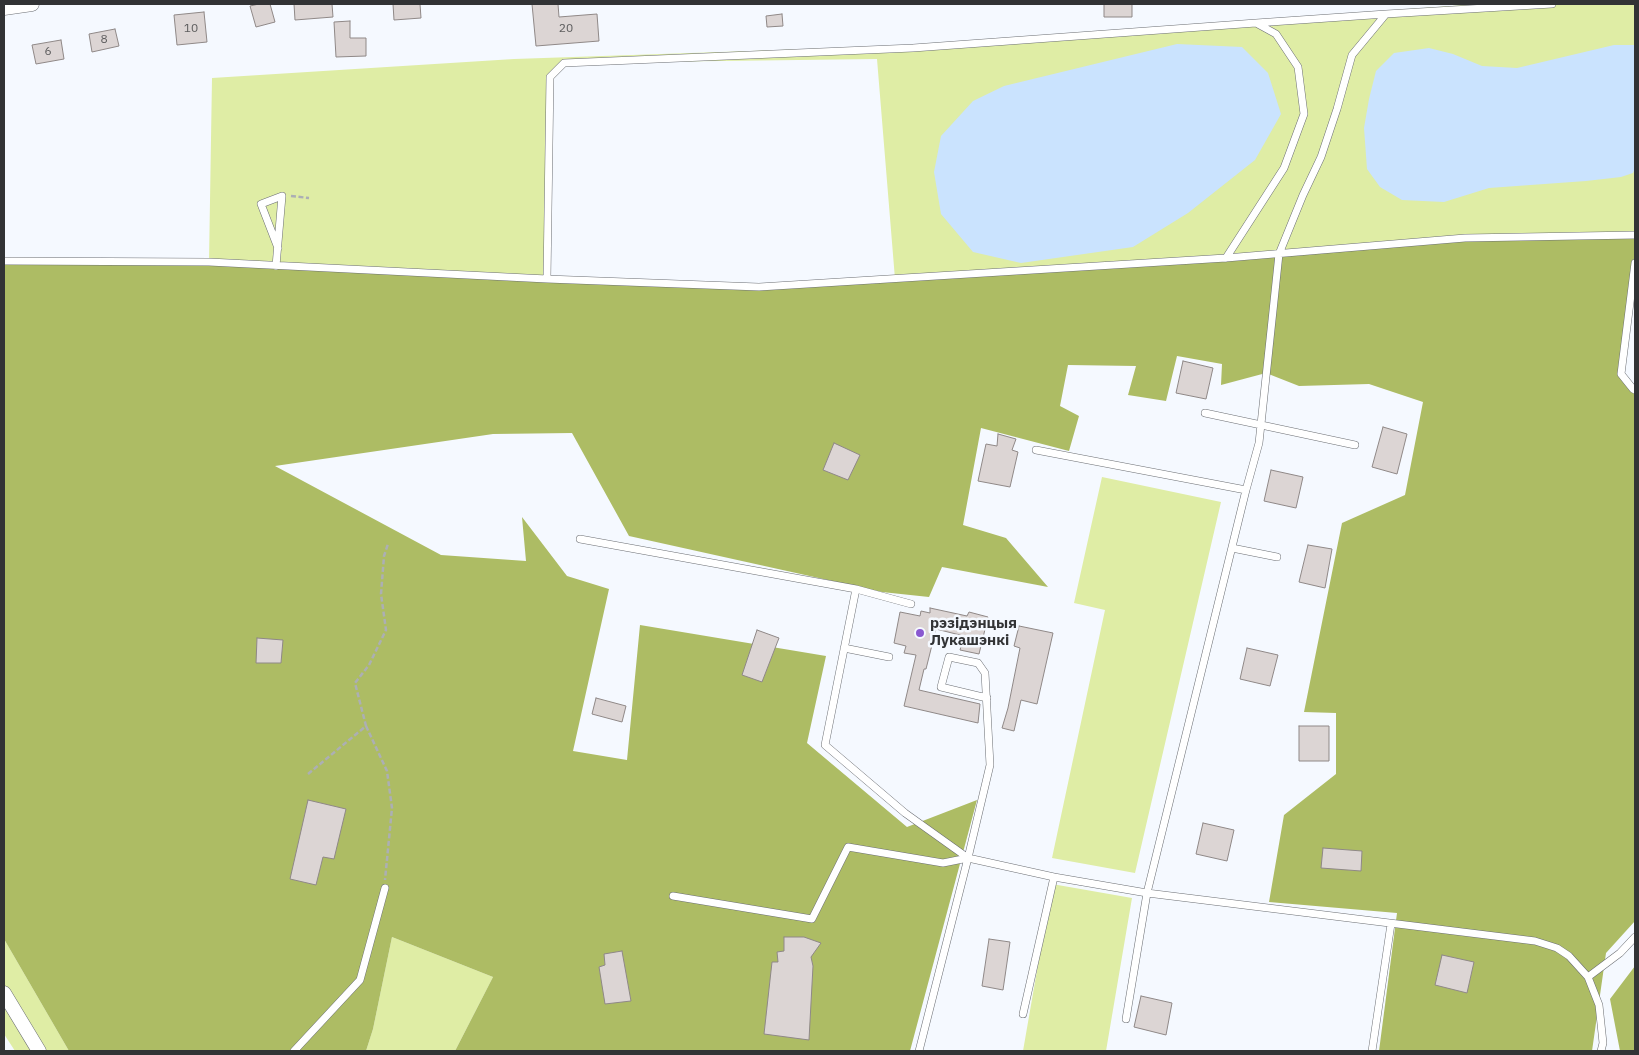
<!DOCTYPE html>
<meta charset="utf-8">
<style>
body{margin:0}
#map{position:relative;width:1639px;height:1055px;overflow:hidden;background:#f5f9ff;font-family:"IBM Plex Sans",sans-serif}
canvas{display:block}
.frame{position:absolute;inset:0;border:5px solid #323335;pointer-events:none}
</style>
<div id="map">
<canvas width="1639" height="1055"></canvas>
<div class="frame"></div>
</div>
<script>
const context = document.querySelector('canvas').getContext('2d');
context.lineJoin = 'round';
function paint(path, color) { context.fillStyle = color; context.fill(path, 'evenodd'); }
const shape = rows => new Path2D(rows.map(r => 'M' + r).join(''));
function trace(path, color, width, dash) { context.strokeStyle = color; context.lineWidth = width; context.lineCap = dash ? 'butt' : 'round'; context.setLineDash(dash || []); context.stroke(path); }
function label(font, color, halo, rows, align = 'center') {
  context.font = font + ' "IBM Plex Sans",sans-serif'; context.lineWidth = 5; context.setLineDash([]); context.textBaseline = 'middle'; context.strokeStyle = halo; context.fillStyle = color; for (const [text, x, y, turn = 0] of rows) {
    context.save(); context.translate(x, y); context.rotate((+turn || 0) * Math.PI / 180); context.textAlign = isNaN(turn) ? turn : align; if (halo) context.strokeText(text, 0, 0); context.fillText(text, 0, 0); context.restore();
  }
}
paint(shape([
 [1479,4,1635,4,1635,235,895,279,877,59,564,63,550,77,547,279,209,262,212,78,514,59,897,46],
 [1102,477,1221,502,1135,873,1052,858,1105,610,1074,603],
 [1052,884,1132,898,1106,1051,1023,1051],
 [392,937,493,977,455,1051,366,1051,373,1029],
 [4,939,69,1051,15,1051,4,1034]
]), '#dfeda5');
paint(shape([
 [1635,235,1635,263,1621,373,1635,390,1635,921,1606,953,1592,1051,1379,1051,1397,913,1269,902,1284,815,1336,774,1336,713,1304,712,1342,523,1405,495,1423,402,1369,384,1299,386,1266,373,1221,385,1222,364,1177,356,1166,401,1128,395,1136,366,1068,365,1060,406,1079,416,1069,451,981,428,963,525,1006,538,1048,587,942,567,929,597,882,592,629,536,572,433,493,434,275,466,441,555,526,561,522,517,567,576,609,589,573,751,627,760,640,625,826,656,807,743,907,827,977,800,910,1051,455,1051,493,977,392,937,373,1029,366,1051,69,1051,4,939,4,261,209,262,759,287,1465,238],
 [1635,966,1635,1051,1620,1051,1610,999]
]), '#adbc64');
paint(shape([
 [1177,44,1242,47,1268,73,1281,114,1255,160,1188,213,1133,247,1021,263,973,252,941,214,934,172,941,136,973,101,1004,86],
 [1614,45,1635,45,1635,168,1633,173,1621,177,1586,181,1489,188,1444,202,1402,200,1380,187,1367,169,1364,128,1369,99,1376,71,1394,53,1429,48,1453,54,1482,66,1517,68]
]), '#cae3fe');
const building = shape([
 [259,4,270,4,275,22,256,27,250,6,259,4],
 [294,4,332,4,333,17,295,20,294,4],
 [393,4,420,4,421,18,394,20,393,4],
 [532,4,558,4,559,17,597,14,599,41,536,46,532,4],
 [1104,4,1132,4,1132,17,1104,17,1104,4],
 [204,12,207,42,177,45,174,15,204,12],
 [782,14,783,26,767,27,766,16,782,14],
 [350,21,350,38,366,38,366,56,336,57,334,22,350,21],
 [115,29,119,46,92,52,89,34,115,29],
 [61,40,64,59,36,64,32,45,61,40],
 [1183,361,1213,368,1206,399,1176,393,1183,361],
 [1383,427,1407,434,1397,474,1372,467,1383,427],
 [998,434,1016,439,1012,450,1018,452,1010,487,978,481,986,444,997,446,998,434],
 [834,443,860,455,848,480,823,470,834,443],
 [1271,470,1303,477,1296,508,1264,501,1271,470],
 [1308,545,1332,549,1325,588,1299,582,1308,545],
 [930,608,967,616,969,612,988,617,979,654,960,650,964,636,936,629,926,669,924,669,919,690,980,704,978,723,904,706,916,655,904,653,906,646,894,643,900,612,920,616,921,611,930,613,930,608],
 [1019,626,1053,633,1037,704,1021,700,1014,731,1002,728,1008,708,1020,648,1014,646,1019,626],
 [757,630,779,638,762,682,742,675,757,630],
 [257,638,283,640,281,663,256,663,257,638],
 [1247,648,1278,655,1270,686,1240,679,1247,648],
 [596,698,626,706,622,722,592,714,596,698],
 [1299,726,1329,726,1329,761,1299,761,1299,726],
 [308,800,346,809,334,859,323,857,316,885,290,879,308,800],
 [1203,823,1234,830,1227,861,1196,854,1203,823],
 [1323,848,1362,851,1361,871,1321,868,1323,848],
 [784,937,804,937,821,943,811,957,813,966,809,1040,764,1034,772,962,778,962,777,952,784,951,784,937],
 [989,939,1010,942,1003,990,982,986,989,939],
 [622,951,631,1001,605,1004,599,967,605,965,604,954,622,951],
 [1442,955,1474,962,1467,993,1435,985,1442,955],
 [1141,996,1172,1003,1166,1035,1134,1027,1141,996]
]);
paint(building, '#dcd5d4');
trace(building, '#8f8887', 1);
const lane = shape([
 [1256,23,1386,14],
 [4,261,209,262,547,279,759,287,1226,258,1465,238,1635,235],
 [1635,263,1621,374,1633,389,1635,390],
 [276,266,282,196,261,204,278,248],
 [547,279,550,77,564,63,913,48,1256,23,1276,34,1298,67,1304,114,1284,168,1226,258],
 [1205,413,1355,445],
 [1036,450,1246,490,1259,443,1279,254,1303,195,1321,157,1337,109,1352,55,1386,14,1552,4],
 [580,539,856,589,825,745,905,813,968,858],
 [1232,548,1277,557],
 [856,589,911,604],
 [844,648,889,657],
 [673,896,812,919,848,847,943,863,968,858,1054,877,1147,893,1535,941,1557,948,1569,956,1588,977],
 [1023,1014,1054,877],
 [1126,1019,1147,893,1246,490],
 [294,1051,360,980,385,888],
 [919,1051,968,858,990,765,985,673,978,663,949,657,941,687,987,698],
 [1372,1051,1391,924],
 [1601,1051,1603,1043,1599,1005,1588,977,1620,953,1635,937]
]);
const street = shape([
 [4,8,32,4],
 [4,993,39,1051]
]);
trace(lane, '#6c6f74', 8);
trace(street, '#6c6f74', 15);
trace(shape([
 [291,196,309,198],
 [366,726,387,771,392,808,385,880],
 [308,774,366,726,355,683,369,665,386,630,381,594,384,556,388,544]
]), '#acafb4', 2.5, [5, 2.5]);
trace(lane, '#fff', 7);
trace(street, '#fff', 14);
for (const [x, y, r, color] of [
 [920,633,5,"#8958d0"]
]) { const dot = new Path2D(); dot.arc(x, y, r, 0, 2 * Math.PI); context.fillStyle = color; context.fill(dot); trace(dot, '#f5f9ff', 2); }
label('12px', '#5c5c5d', null, [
 ["10",191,29],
 ["20",566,29],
 ["8",104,40],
 ["6",48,52]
]);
label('bold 15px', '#323335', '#f5f9ff', [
 ["рэзідэнцыя",930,624],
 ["Лукашэнкі",930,641]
], 'left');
</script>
